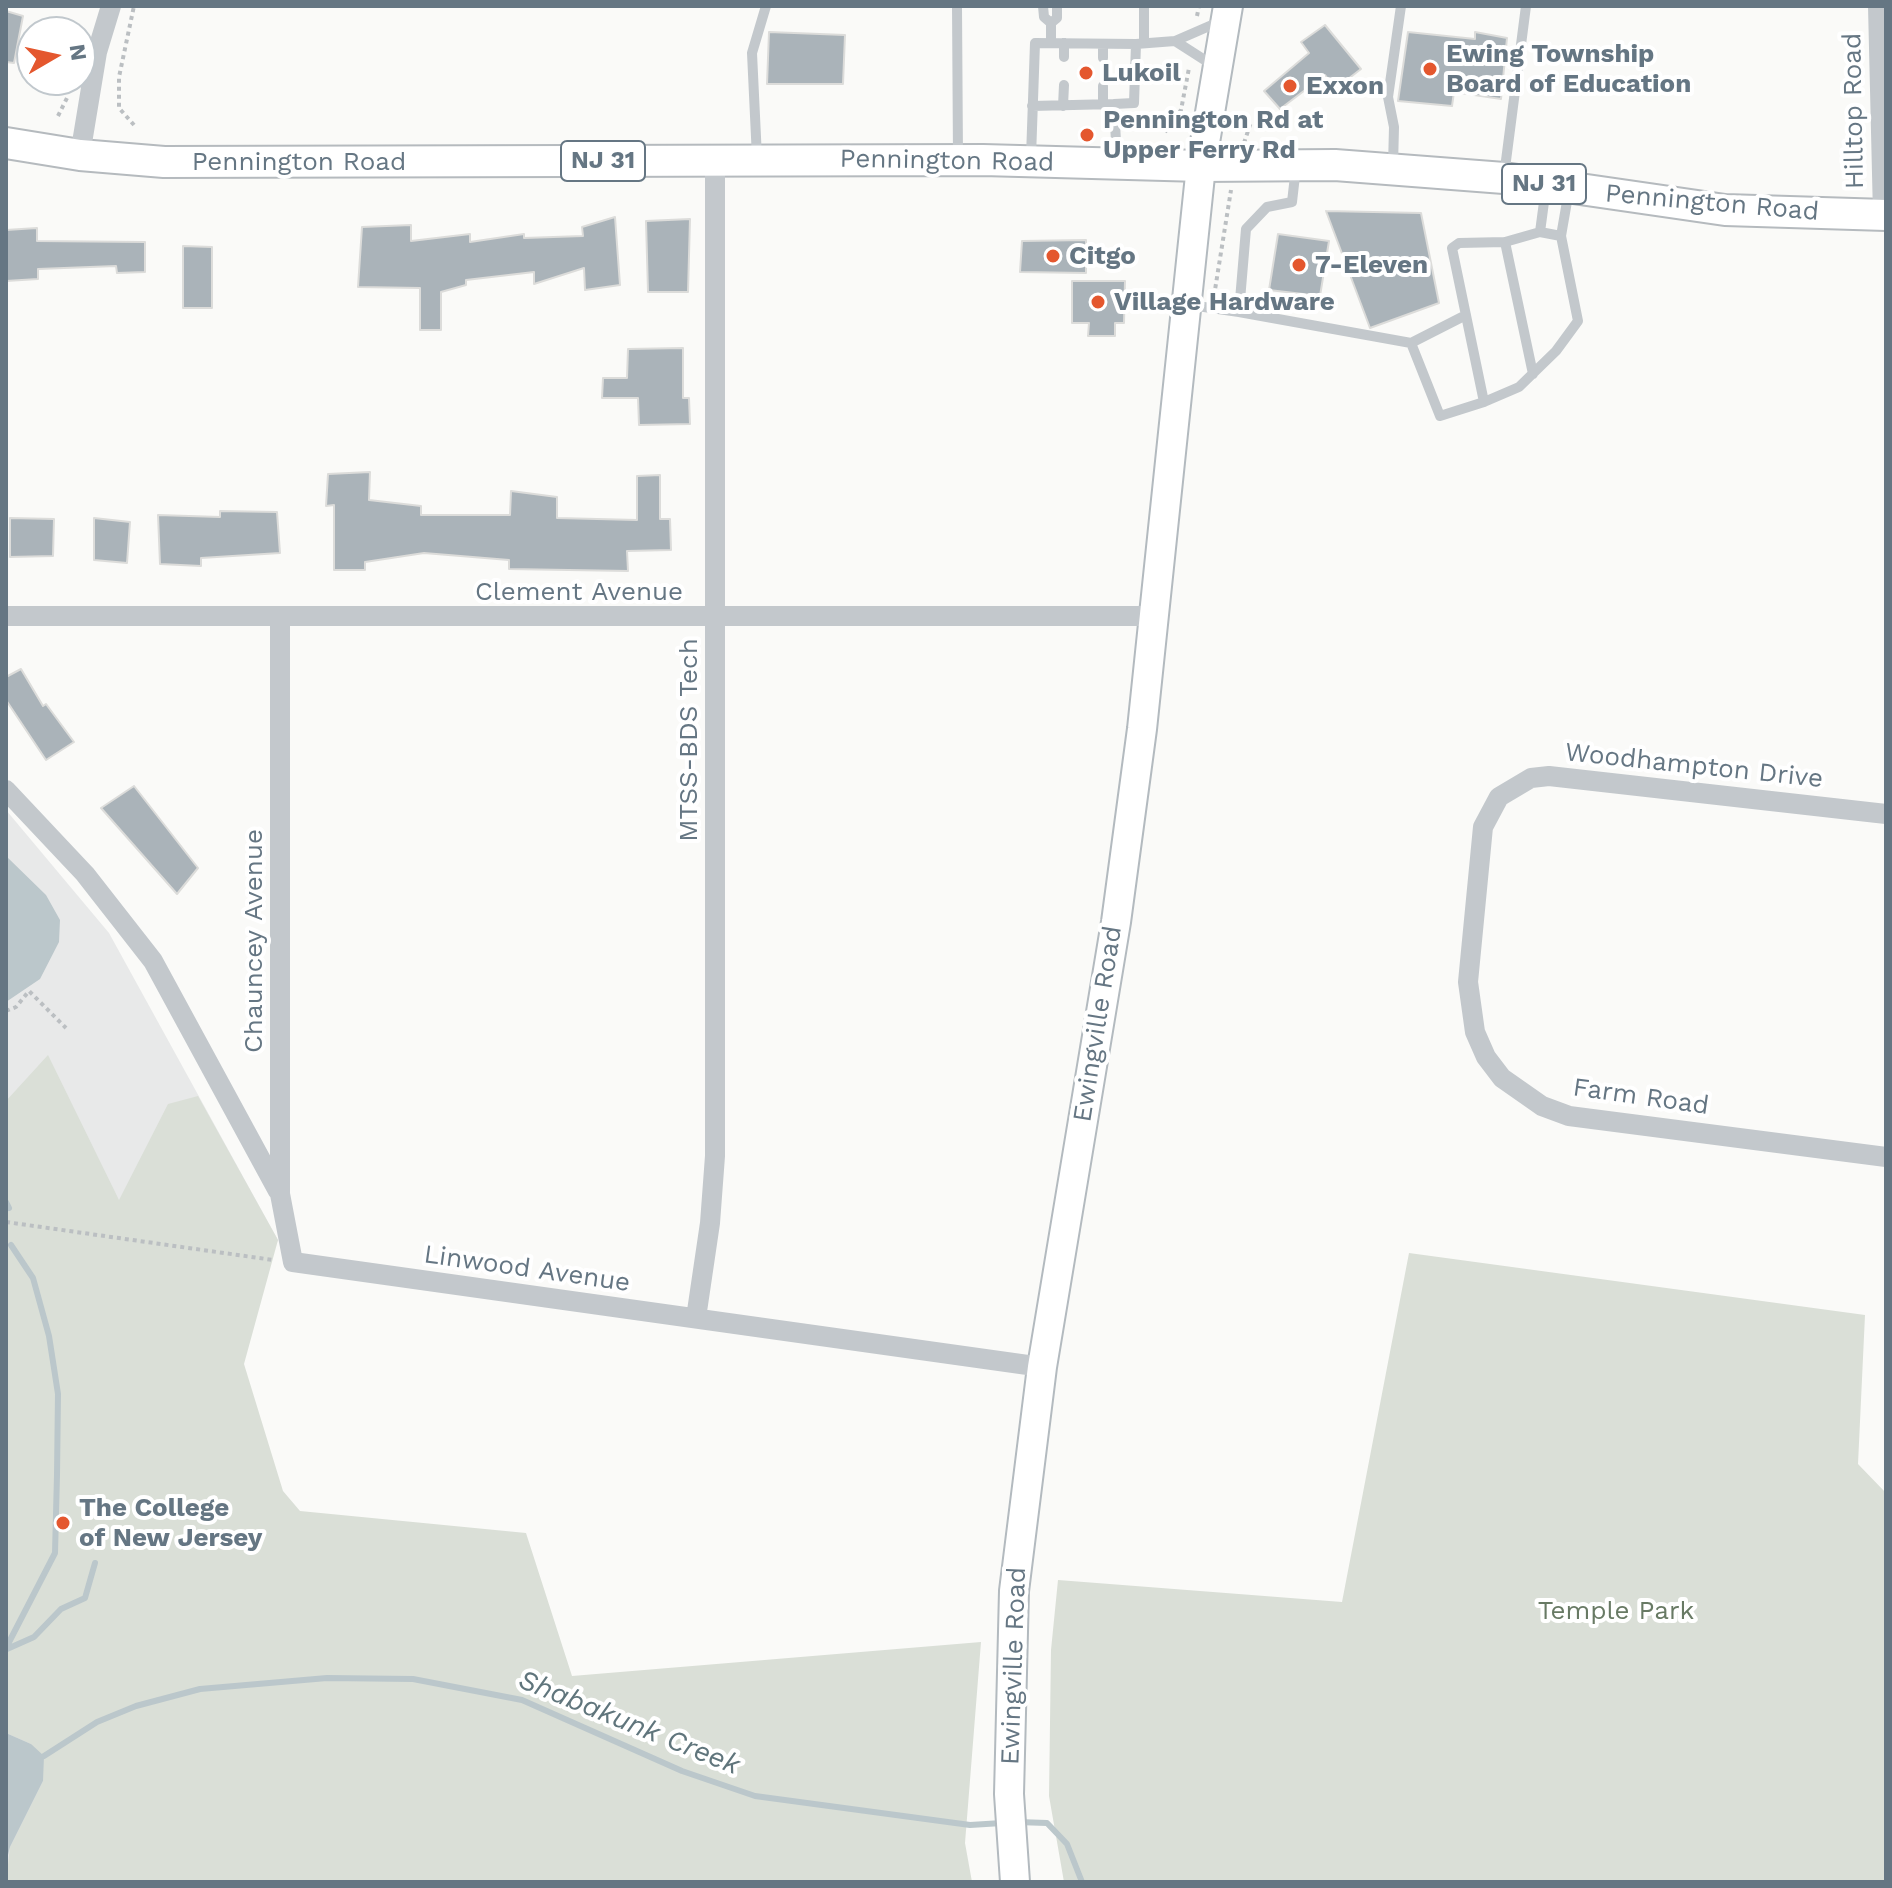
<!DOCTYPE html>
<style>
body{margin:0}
#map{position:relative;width:1892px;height:1888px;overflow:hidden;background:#fafaf8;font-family:"Work Sans",sans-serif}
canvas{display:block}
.frame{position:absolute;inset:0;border:8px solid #657683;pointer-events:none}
.north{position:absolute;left:16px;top:16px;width:80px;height:80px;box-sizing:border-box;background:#fff;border:2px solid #c1c8cd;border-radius:50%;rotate:81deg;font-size:22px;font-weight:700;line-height:32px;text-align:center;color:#657683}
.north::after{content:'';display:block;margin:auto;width:28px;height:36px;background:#e4572e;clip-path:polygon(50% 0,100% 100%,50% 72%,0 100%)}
</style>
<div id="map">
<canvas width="1892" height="1888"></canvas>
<div class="frame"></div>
<div class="north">N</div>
</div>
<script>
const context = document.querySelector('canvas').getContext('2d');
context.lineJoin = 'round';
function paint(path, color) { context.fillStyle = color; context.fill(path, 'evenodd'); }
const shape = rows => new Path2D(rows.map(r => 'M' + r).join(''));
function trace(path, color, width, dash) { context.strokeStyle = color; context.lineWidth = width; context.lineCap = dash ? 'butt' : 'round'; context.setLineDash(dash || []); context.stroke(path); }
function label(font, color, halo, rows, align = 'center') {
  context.font = font + ' "Work Sans",sans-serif'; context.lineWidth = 8; context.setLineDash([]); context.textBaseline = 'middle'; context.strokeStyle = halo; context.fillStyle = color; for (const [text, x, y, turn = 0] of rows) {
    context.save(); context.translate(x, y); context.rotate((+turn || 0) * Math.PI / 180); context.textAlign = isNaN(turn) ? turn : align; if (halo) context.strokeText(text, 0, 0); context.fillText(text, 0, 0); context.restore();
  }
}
paint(shape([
 [6,810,109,933,278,1240,6,1882]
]), '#e8e9e9');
paint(shape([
 [48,1055,119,1200,168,1104,198,1096,278,1240,244,1364,283,1491,300,1511,526,1533,572,1676,981,1642,965,1843,972,1882,6,1882,10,1847,43,1781,31,1744,6,1733,6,1101],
 [1409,1253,1865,1315,1858,1464,1886,1493,1886,1882,1064,1882,1049,1796,1051,1650,1058,1580,1342,1602]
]), '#dadfd7');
paint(shape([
 [6,856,46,895,60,920,59,942,40,979,6,1002],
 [6,1733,31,1744,44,1756,43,1781,10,1847,6,1863]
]), '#bbc7cb');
trace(shape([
 [6,1202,9,1208],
 [6,1648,55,1553,57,1475,58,1394,49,1336,33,1278,11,1245],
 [7,1649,34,1637,61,1609,85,1598,95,1563],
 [44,1756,97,1722,136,1706,200,1689,327,1678,413,1679,522,1700,682,1771,755,1796,970,1825,1002,1823],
 [1017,1822,1047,1823,1067,1844,1082,1882]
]), '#bbc7cb', 6);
const building = shape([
 [6,11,23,16,14,63,6,62,6,11],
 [1325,25,1361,69,1335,89,1325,75,1280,109,1264,91,1309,53,1301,42,1325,25],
 [769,32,845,35,843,84,767,84,769,32],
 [1408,32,1475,39,1475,32,1507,38,1501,99,1454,92,1452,106,1398,101,1408,32],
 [1326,211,1421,213,1439,303,1370,328,1326,211],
 [615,217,620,285,585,290,584,268,534,284,534,272,466,280,466,285,441,292,441,330,420,330,420,288,358,287,362,227,411,225,411,241,470,234,470,242,524,234,524,238,583,236,582,227,615,217],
 [690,219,688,292,648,292,646,221,690,219],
 [37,228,37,241,145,242,145,272,117,273,116,266,38,269,38,279,6,281,6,230,37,228],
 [1278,234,1329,241,1320,296,1269,290,1278,234],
 [1086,240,1086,273,1020,272,1022,241,1086,240],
 [183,246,212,247,212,308,183,308,183,246],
 [1072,281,1125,281,1124,323,1115,323,1115,336,1088,336,1089,323,1072,323,1072,281],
 [683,348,683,398,689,398,690,424,639,425,638,398,602,398,603,378,627,378,628,349,683,348],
 [370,472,369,500,421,506,421,515,510,515,511,491,557,497,557,518,637,520,637,476,660,475,660,519,670,519,671,550,627,551,628,571,509,569,509,560,424,553,365,562,365,570,334,570,334,505,326,506,328,474,370,472],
 [220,511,277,512,280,553,201,558,201,566,160,564,158,515,220,517,220,511],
 [10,518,54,519,53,556,10,557,10,518],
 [94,518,130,522,127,563,94,560,94,518],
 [21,669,43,706,46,704,74,742,46,760,6,700,6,677,21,669],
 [134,786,198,868,177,894,101,808,134,786]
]);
paint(building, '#aab3b9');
trace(building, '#dcdcda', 2);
const secondary = shape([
 [1015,1882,1009,1794,1014,1591,1042,1367,1116,922,1142,729,1201,166,1228,6]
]);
const primary = shape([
 [6,143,80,155,164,162,983,160,1201,166,1335,165,1504,178,1725,210,1886,215]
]);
trace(secondary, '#b3babf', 32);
trace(primary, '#b5babe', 34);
trace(shape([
 [1197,16,1199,6],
 [58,116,68,96],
 [134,125,119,108,119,77,134,6],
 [1165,132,1181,110,1189,68],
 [1244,143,1251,122],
 [1214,296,1231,190],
 [6,1011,16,1007,29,991,66,1028],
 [6,1222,273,1260]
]), '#bbbfc2', 4, [4, 4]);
trace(shape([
 [957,6,958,158],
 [1043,6,1044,17,1051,23],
 [1144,6,1144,43],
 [1175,41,1214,66],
 [1051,43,1051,23,1057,18,1057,6],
 [1064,43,1064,57],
 [1103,44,1103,58],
 [1136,44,1175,41,1221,21],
 [1103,105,1103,86],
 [1032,106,1114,104],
 [1063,106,1064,85],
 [1031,157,1035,43,1136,44,1134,103,1114,104,1117,161],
 [757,158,752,53,766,6],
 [1393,166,1394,127,1388,97,1401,6],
 [1504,176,1526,6],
 [1540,232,1546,187],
 [1505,242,1533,374],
 [1190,305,1239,312,1246,229,1267,207,1292,202,1296,167],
 [1239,312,1411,343,1440,416,1484,402,1519,387,1556,351,1578,321,1561,236,1569,190],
 [1411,343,1466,315],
 [1484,402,1452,248,1459,243,1505,242,1540,232,1561,236]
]), '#c3c8cc', 10);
trace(shape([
 [1878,6,1883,215],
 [80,155,97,52,111,6],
 [6,616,1153,616],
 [280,618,280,1194,293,1262,1042,1367],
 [6,790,85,874,153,961,278,1191],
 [1886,814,1549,776,1531,778,1499,797,1483,827,1468,982,1475,1032,1486,1057,1502,1078,1542,1106,1569,1116,1886,1157],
 [696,1318,710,1223,715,1156,715,160]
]), '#c3c8cc', 20);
trace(secondary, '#fff', 28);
trace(primary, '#fff', 30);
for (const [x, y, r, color] of [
 [1430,69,8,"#e4572e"],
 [1086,73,8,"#e4572e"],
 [1290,86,8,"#e4572e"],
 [1087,135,8,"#e4572e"],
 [1053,256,8,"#e4572e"],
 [1299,265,8,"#e4572e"],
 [1098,302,8,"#e4572e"],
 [63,1523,8,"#e4572e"]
]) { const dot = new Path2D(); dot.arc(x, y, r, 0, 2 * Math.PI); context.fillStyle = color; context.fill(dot); trace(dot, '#fff', 3); }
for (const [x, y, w] of [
 [603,161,84],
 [1544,184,84]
]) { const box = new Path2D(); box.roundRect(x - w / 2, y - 20, w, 40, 6); context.fillStyle = '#fff'; context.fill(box); trace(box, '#657683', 2); }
label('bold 24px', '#657683', null, [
 ["NJ 31",603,161],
 ["NJ 31",1544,184]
]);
label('bold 26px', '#657683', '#fff', [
 ["Ewing Township",1446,54],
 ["Board of Education",1446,84],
 ["Lukoil",1102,73],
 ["Exxon",1306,86],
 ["Pennington Rd at",1103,120],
 ["Upper Ferry Rd",1103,150],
 ["Citgo",1069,256],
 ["7-Eleven",1315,265],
 ["Village Hardware",1114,302],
 ["The College",79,1508],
 ["of New Jersey",79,1538]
], 'left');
label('26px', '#657683', '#fff', [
 ["Hilltop Road",1854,111,-91],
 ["Pennington Road",947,161,1],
 ["Pennington Road",299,162],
 ["Pennington Road",1712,203,5],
 ["Clement Avenue",579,592],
 ["MTSS-BDS Tech",689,740,-90],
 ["Woodhampton Drive",1694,766,6],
 ["Chauncey Avenue",254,941,-90],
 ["Ewingville Road",1098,1024,-81],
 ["Farm Road",1641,1097,8],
 ["Linwood Avenue",527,1269,8],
 ["Ewingville Road",1014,1666,-88]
]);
label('26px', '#687a64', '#fff', [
 ["Temple Park",1616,1611]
]);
label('italic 28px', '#60757c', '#fff', [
 ["Shabakunk Creek",629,1723,22]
]);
</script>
